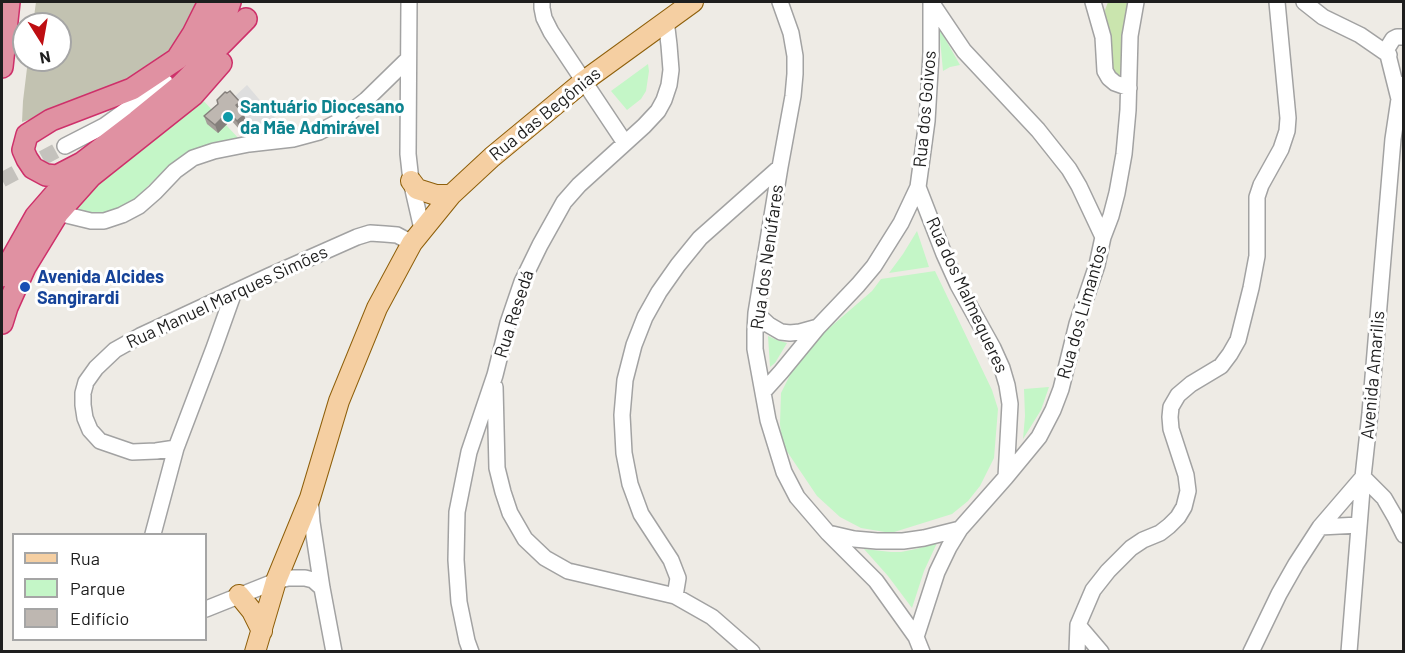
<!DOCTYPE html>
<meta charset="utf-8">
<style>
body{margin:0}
#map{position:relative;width:1405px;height:653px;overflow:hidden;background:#eeebe5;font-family:Barlow,sans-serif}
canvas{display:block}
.frame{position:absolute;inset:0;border:3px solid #1e1e1e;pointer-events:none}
.legend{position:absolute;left:12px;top:533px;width:195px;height:108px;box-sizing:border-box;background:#fff;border:2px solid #a5a5a5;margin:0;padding:8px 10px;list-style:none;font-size:18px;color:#1e1e1e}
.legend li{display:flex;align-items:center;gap:12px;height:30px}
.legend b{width:30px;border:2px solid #a5a5a5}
.north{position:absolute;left:12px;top:12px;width:60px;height:60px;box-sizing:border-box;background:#fff;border:2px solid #a5a5a5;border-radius:50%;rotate:169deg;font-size:16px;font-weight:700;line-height:24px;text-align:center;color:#1e1e1e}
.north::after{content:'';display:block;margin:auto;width:21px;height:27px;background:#be0e12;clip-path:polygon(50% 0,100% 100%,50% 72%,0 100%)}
</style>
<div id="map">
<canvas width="1405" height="653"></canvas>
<div class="frame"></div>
<ul class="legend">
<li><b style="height:8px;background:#f5cfa2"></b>Rua</li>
<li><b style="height:16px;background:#c4f6c7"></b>Parque</li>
<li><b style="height:16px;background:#beb7b1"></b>Edifício</li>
</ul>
<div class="north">N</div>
</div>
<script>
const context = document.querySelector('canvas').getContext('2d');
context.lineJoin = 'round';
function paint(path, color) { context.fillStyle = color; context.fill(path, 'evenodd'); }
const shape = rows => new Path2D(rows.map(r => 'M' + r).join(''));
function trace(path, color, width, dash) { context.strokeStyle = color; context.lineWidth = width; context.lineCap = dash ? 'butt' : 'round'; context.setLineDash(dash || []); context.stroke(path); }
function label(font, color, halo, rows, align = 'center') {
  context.font = font + ' Barlow,sans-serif'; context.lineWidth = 6; context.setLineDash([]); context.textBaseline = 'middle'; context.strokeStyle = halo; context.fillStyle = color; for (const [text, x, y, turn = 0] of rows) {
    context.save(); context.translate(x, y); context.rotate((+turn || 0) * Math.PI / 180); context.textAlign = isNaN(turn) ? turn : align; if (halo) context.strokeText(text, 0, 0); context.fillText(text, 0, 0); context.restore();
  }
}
paint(shape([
 [36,2,198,2,171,55,96,98,22,122,23,101,28,60,60,60,60,24,33,24]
]), '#c2c2b1');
paint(shape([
 [1108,2,1130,2,1126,75,1111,77,1105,10]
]), '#cae5ae');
paint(shape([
 [939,28,960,65,950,67,943,71],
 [648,64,649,71,646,91,641,99,627,110,611,91],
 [200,97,241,141,180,159,167,167,133,201,120,210,96,218,70,211,83,194],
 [917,231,929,267,889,273,903,254],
 [935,271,992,390,998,409,994,458,980,486,968,501,952,514,891,533,861,528,840,517,817,496,782,444,780,424,781,393,793,369,820,336,872,291,881,279],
 [768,336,777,340,787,343,775,363,770,367],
 [1049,387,1041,410,1023,439,1025,416,1024,389],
 [937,543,924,571,912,608,888,576,864,549,891,552,901,552,916,549]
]), '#c4f6c7');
paint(shape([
 [247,85,293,139,271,141,247,123,239,113,232,99]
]), '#dedede');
trace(shape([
 [2,180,65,146]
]), '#c4c2bd', 15, [15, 8]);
const minor = shape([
 [409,2,408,154,411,181,422,229],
 [542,2,542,8,544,18,551,32,625,143],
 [780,2,791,33,795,56,795,74,793,96,780,167,756,313,755,331,755,349,768,420,784,472,797,497,828,533,876,581,916,637,922,652],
 [931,2,964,51,1038,130,1069,169,1079,186,1103,237],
 [1093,2,1103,37,1105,71,1109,78,1115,83,1129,88],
 [1304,2,1323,17,1360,35,1389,55],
 [1399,99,1387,51,1388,47,1393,39,1397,37,1404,37],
 [65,146,104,126,165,82],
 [918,187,944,254,958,285,993,348,1002,368,1007,385,1010,404,1006,477],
 [58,213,91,221,104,221,122,215,139,206,155,192,175,171,193,158,214,151,249,144,293,139,319,132,338,122,366,100,408,59],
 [756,313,769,325,781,332,790,333,800,332,818,327],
 [495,387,497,468,503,492,510,513,525,539,545,558,568,571,675,596,712,617,752,652],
 [763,392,781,372,818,327,858,285,874,266,901,223,918,187,927,121,931,54,931,2],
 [176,448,156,451,132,452,100,441,90,430,85,418,83,405,83,393,86,382,96,368,115,350,140,336,269,276,357,237,370,233,385,234,397,235,412,243],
 [310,498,312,522,322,588,334,652],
 [1320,527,1359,525],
 [828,533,854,539,877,541,903,541,924,538,960,529],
 [153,534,176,448,214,348,234,292],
 [675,596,678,578,671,560,641,514,630,484,624,453,622,415,625,380,634,345,645,317,659,292,678,265,700,238,780,167],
 [206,609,276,581,288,578,305,578,313,580,322,588],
 [1078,625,1101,652],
 [916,637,937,572,949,547,960,529,1006,477,1039,437,1053,410,1061,389,1077,324,1097,265,1103,237,1111,216,1117,193,1124,154,1128,110,1130,36,1136,2],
 [471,652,467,641,459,602,456,560,457,512,469,452,495,375,508,323,522,282,540,245,564,202,579,185,644,126,658,111,664,100,669,85,671,70,669,45,666,20],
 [1077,652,1078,625,1093,590,1108,571,1131,548,1143,540,1160,533,1169,526,1178,517,1184,507,1188,491,1186,475,1171,429,1170,417,1171,407,1178,395,1191,384,1221,366,1230,354,1238,340,1251,288,1257,256,1257,197,1261,185,1281,149,1287,131,1288,118,1277,2],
 [1251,652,1279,594,1296,564,1320,527,1363,477,1384,498,1395,517,1404,535],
 [1349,652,1363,477,1370,413,1393,139,1399,99,1404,84]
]);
const major = shape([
 [411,181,417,189,436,195,451,195],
 [239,595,252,611,262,631],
 [255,652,276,581,310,498,339,401,377,308,412,243,451,195,492,157,584,81,693,2]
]);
const highway = shape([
 [209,2,193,34,177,59,132,89,51,120,27,135,23,150,27,159,33,168,46,175,57,176,82,163,137,121,180,86,246,19],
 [191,57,226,14,230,2],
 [2,67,9,2],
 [2,276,36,216,76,170],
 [2,323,7,307,25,267,58,213,91,176,193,95,221,63]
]);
trace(minor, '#a2a2a2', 18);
trace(major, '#8e5f0a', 22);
trace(highway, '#ce306a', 24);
trace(minor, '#fff', 15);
trace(major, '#f5cfa2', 20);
trace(highway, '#e091a2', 21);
paint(shape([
 [243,110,241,112,247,123,239,129,231,120,218,133,207,124,204,116]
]), '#a39d98');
paint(shape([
 [240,102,243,110,239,113,236,105],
 [228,112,231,120,218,133,215,125],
 [244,115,247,123,239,129,237,121]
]), '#85807c');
const building = shape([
 [230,91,240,102,236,105,244,115,237,121,228,112,215,125,204,116,218,104,217,100,225,92,227,93,230,91]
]);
paint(building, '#beb7b1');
trace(building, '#85807c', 1.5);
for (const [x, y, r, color] of [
 [228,117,6,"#0f9aa8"],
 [25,287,6,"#1a4fb4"]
]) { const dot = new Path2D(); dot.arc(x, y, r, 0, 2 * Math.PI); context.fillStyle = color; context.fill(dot); trace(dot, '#fff', 2); }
label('bold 18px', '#0d838f', '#fff', [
 ["Santuário Diocesano",240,107],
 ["da Mãe Admirável",240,128]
], 'left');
label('18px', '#1e1e1e', '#fff', [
 ["Rua dos Goivos",925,109,-85],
 ["Rua das Begônias",545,114,-39],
 ["Rua dos Nenúfares",767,257,-82],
 ["Rua dos Malmequeres",967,295,65],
 ["Rua Manuel Marques Simões",227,297,-25],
 ["Rua dos Limantos",1082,312,-74],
 ["Rua Resedá",514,314,-72],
 ["Avenida Amarilis",1373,375,-85]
]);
label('bold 18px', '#164399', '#fff', [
 ["Avenida Alcides",37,277],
 ["Sangirardi",37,298]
], 'left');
</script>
